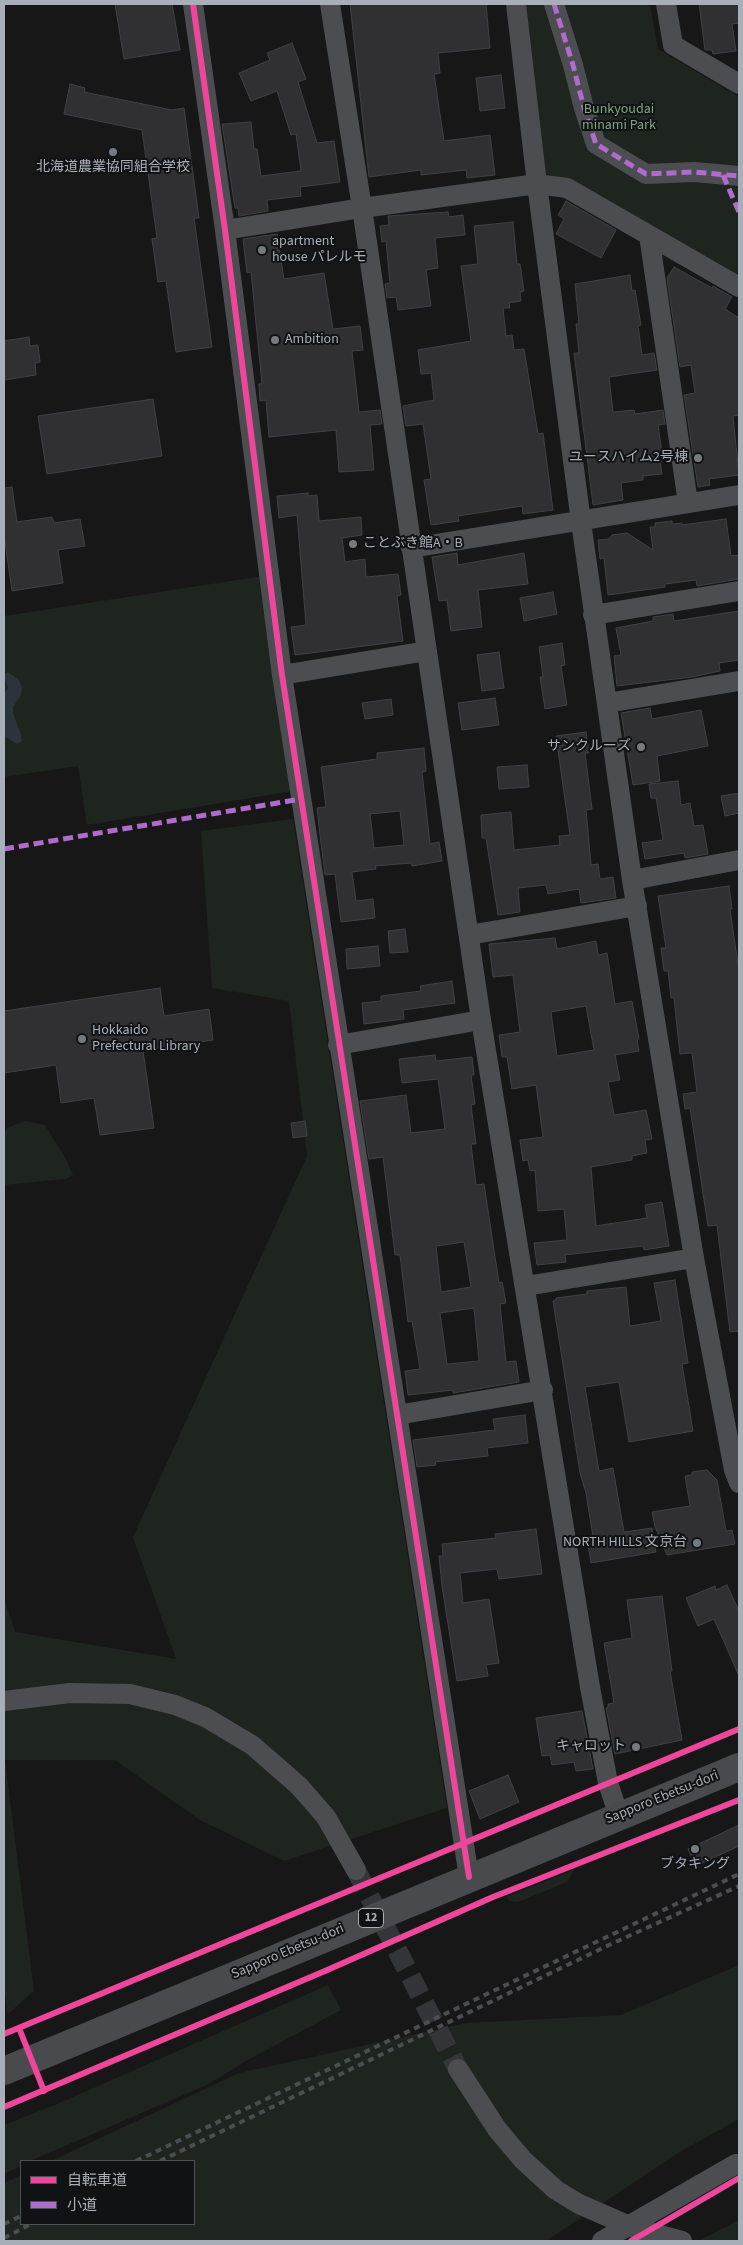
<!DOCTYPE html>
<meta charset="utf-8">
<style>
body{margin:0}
#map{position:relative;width:743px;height:2245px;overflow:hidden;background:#171718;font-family:"Source Sans 3","Noto Sans JP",sans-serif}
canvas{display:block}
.frame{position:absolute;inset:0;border:5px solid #a8afb9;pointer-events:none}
.legend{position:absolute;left:20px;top:2160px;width:175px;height:65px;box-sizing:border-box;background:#111214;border:1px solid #4d5156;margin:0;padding:6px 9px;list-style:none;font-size:15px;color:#a8afb9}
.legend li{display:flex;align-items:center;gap:10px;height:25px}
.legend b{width:25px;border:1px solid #4d5156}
</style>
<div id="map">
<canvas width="743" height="2245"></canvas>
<div class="frame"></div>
<ul class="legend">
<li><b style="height:6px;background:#ed469a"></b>自転車道</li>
<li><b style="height:6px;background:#b06ccc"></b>小道</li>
</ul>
</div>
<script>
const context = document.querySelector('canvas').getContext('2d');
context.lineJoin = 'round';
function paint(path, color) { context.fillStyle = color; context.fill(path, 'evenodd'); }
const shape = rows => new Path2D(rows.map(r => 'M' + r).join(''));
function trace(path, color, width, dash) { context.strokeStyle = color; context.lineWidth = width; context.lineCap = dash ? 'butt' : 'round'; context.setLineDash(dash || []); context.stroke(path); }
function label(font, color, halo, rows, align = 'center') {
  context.font = font + ' "Source Sans 3","Noto Sans JP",sans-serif'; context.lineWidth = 4; context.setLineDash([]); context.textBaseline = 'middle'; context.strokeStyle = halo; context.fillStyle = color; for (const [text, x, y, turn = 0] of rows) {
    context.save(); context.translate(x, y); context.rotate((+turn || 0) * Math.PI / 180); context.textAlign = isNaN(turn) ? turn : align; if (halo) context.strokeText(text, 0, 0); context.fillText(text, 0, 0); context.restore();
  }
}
paint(shape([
 [525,4,650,4,658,49,739,97,739,281,571,182,545,173],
 [263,576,293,791,87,825,78,766,4,777,4,616],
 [293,819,447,1808,284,1861,200,1820,115,1760,5,1760,34,1991,8,2014,4,1990,4,1598,15,1632,176,1659,133,1537,307,1156,289,1001,212,988,201,831],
 [25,1121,45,1125,66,1159,73,1175,66,1179,4,1185,4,1132,7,1128],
 [574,1870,567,1882,518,1902,510,1901,506,1897],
 [739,1965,739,2119,678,2153,546,2241,4,2241,4,2183,21,2175,21,2224,194,2224,194,2161,51,2161,239,2073,466,2023,621,2015],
 [328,1985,341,2010,246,2061,209,2084,30,2161,21,2161,21,2166,4,2174,4,2125,57,2104],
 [739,2220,739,2241,698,2241]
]), '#1d251e');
paint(shape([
 [8,672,19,680,22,687,21,695,13,707,13,713,21,735,22,741,17,744,4,736,4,694,8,688,4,675]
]), '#2a343a');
const building = shape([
 [115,4,172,4,180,50,124,59,115,4],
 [350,4,486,4,490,48,438,53,440,73,434,74,444,141,490,135,495,175,467,178,466,170,421,175,421,170,369,177,350,4],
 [699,4,739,4,739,23,732,24,736,51,713,54,712,50,705,50,699,4],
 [292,43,306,79,298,82,317,143,334,141,340,182,300,187,301,196,267,200,268,211,239,216,238,208,235,208,222,124,251,122,254,149,257,149,261,176,301,171,296,134,291,135,277,91,251,101,239,73,270,60,267,53,292,43],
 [501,75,505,108,480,111,476,78,501,75],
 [70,84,85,88,84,92,172,110,184,108,199,218,194,218,212,347,176,352,166,281,158,282,152,239,157,238,142,130,64,114,70,84],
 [566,201,616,230,601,258,556,234,564,219,558,215,566,201],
 [448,212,449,217,463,215,465,235,435,238,438,268,426,270,431,306,398,310,396,297,387,298,385,284,390,283,386,241,382,242,380,226,389,225,388,216,448,212],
 [513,222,517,264,520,264,524,291,520,292,521,301,509,303,510,308,503,308,506,336,512,335,514,350,524,349,538,434,543,433,553,510,523,514,522,506,458,516,459,521,431,525,424,480,431,479,423,424,406,426,403,406,434,400,431,373,421,374,418,350,471,341,461,266,478,264,474,226,513,222],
 [277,234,284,279,324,273,333,329,360,326,363,350,352,351,359,412,380,410,382,424,370,425,374,470,339,472,336,430,269,437,266,400,260,401,259,384,262,384,251,272,247,273,243,239,277,234],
 [674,267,712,288,713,286,732,297,725,309,739,318,739,415,733,416,739,475,709,479,710,485,698,487,684,395,695,393,691,365,680,367,667,278,674,267],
 [630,275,632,291,635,290,641,325,638,326,642,355,654,353,657,370,609,377,613,412,634,410,635,414,663,410,665,424,658,425,663,461,660,461,662,474,643,476,643,480,621,483,623,500,593,505,574,353,579,353,576,324,579,324,575,284,630,275],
 [29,337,30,346,38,345,40,362,35,363,36,375,4,380,4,341,29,337],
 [153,399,162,456,47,474,38,416,153,399],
 [12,487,17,522,52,517,54,523,80,519,85,546,58,550,63,583,12,591,4,535,4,488,12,487],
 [308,493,308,496,317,495,319,521,361,517,362,535,342,538,345,562,365,559,366,577,398,574,401,595,397,596,403,641,295,655,291,627,306,625,297,515,279,518,277,496,308,493],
 [726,519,731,556,739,555,739,579,697,586,696,580,665,584,665,587,608,595,604,558,600,559,598,540,609,539,612,535,627,533,653,550,650,527,655,527,655,523,672,521,672,524,682,523,682,525,726,519],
 [457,553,458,565,524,553,528,584,478,590,482,627,451,631,447,600,439,601,432,557,457,553],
 [553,592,557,614,524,621,520,598,553,592],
 [739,611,739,660,719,663,720,671,692,677,617,686,614,656,621,655,616,628,653,621,653,617,673,614,674,621,739,611],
 [562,643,565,665,561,666,567,705,545,709,540,677,543,677,539,647,562,643],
 [499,652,504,688,482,691,477,655,499,652],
 [495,698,499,725,462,730,458,703,495,698],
 [391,699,393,715,365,719,362,703,391,699],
 [650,708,652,719,701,710,708,746,657,756,660,781,633,785,621,713,650,708],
 [586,732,589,753,585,753,592,809,586,810,591,865,598,864,600,879,613,877,616,898,581,903,579,889,548,894,546,885,518,888,520,912,498,915,486,838,482,838,481,815,511,812,514,850,560,845,559,836,570,835,556,736,586,732],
 [424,748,426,771,422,772,430,844,439,842,442,861,412,866,411,863,375,866,376,869,352,872,356,901,373,899,375,918,341,922,335,874,325,875,320,835,317,808,326,807,321,767,377,759,377,753,424,748],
 [400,811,404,845,374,848,370,814,400,811],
 [527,765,529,787,499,789,497,767,527,765],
 [678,781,681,805,690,803,694,826,703,825,708,854,685,858,684,853,645,859,642,843,663,840,656,798,651,798,649,784,678,781],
 [739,793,739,813,725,816,721,796,739,793],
 [729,886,732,909,730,909,739,972,739,1331,730,1332,717,1225,708,1226,690,1108,685,1109,683,1094,697,1092,692,1053,680,1054,674,998,671,998,668,971,664,971,661,948,666,948,658,896,729,886],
 [405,929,408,952,390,953,388,931,405,929],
 [555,938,557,949,596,941,598,955,607,953,615,1004,632,1001,639,1039,637,1040,639,1051,615,1055,620,1080,608,1082,614,1115,646,1110,652,1139,645,1140,647,1153,632,1156,632,1160,591,1167,596,1226,647,1218,645,1205,662,1202,669,1246,644,1250,643,1246,565,1255,566,1262,537,1265,534,1243,567,1240,564,1209,538,1211,535,1170,530,1171,528,1160,523,1161,520,1140,543,1137,536,1085,512,1089,507,1057,502,1057,499,1035,520,1032,513,975,493,977,489,944,555,938],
 [586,1006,594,1050,557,1056,551,1012,586,1006],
 [378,946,380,966,347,969,346,949,378,946],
 [452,981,455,1003,403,1010,404,1019,364,1024,362,1003,381,1001,381,996,421,991,420,986,452,981],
 [160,988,164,1016,209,1009,213,1040,143,1050,154,1128,100,1135,94,1098,61,1103,56,1065,4,1073,4,1011,160,988],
 [435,1055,436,1061,472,1057,474,1075,471,1075,475,1104,471,1105,476,1144,471,1144,476,1185,484,1184,499,1283,502,1282,506,1303,500,1304,506,1362,516,1361,519,1382,453,1393,453,1390,408,1395,405,1371,420,1369,412,1321,408,1322,400,1255,395,1255,383,1157,369,1159,360,1101,406,1095,411,1133,445,1129,438,1079,402,1083,399,1059,435,1055],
 [464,1242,471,1287,441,1292,436,1246,464,1242],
 [474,1308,479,1361,447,1364,440,1313,474,1308],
 [305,1121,307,1136,293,1138,291,1123,305,1121],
 [675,1280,688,1363,682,1364,693,1431,629,1442,619,1382,585,1387,599,1471,613,1468,624,1532,652,1528,656,1552,591,1563,587,1538,593,1537,586,1493,580,1473,553,1301,556,1300,556,1298,587,1294,587,1291,626,1287,630,1326,661,1321,654,1283,675,1280],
 [525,1415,528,1443,487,1448,488,1456,435,1462,436,1465,417,1467,413,1440,495,1430,493,1419,525,1415],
 [707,1470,717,1480,726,1531,732,1530,735,1544,667,1555,655,1527,652,1512,690,1506,685,1476,692,1475,692,1472,707,1470],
 [536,1529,542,1574,499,1579,497,1569,460,1573,463,1603,489,1599,499,1663,486,1665,488,1676,457,1681,442,1586,439,1556,443,1556,442,1544,496,1538,495,1534,536,1529],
 [727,1585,739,1611,739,1676,714,1619,698,1626,686,1598,715,1586,716,1590,727,1585],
 [662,1596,672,1671,670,1671,682,1740,615,1754,606,1708,608,1707,608,1704,614,1703,604,1643,632,1638,627,1600,662,1596],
 [582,1711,593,1769,576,1771,574,1762,552,1765,550,1755,542,1756,536,1718,582,1711],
 [508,1775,519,1802,480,1819,469,1791,508,1775],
 [739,1825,739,1846,696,1866,688,1849,739,1825]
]);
paint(building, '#303032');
trace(building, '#404144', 1);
trace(shape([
 [356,1870,458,2069]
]), '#343538', 20, [20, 10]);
trace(shape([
 [193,4,225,230,282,675,469,1877],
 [330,4,362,208,481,1020,590,1687,608,1783,619,1816],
 [516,4,537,184,581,522,632,880,694,1258,734,1470,739,1483],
 [554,4,573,65,584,108,596,144,646,174,694,172,739,176],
 [666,4,673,45,739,84],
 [225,230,362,208,537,184,567,188,739,287],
 [649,235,688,503],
 [411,548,739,495],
 [593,615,739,591],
 [282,675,427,651],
 [607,703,739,681],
 [632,880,739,860],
 [469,935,637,906],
 [338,1045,481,1020],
 [526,1286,694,1258],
 [397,1415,543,1390],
 [4,1701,70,1693,130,1694,175,1705,205,1717,252,1745,299,1786,326,1817,356,1870],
 [458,2069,497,2129,523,2160,556,2190,579,2204,634,2228,682,2241]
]), '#4b4d51', 20);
trace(shape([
 [4,2071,739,1767]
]), '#494a4d', 28);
trace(shape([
 [136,2161,739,1874],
 [160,2161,609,1945,739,1886],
 [4,2224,21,2216],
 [4,2238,31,2224]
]), '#4b4d50', 4, [6, 5]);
trace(shape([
 [602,2241,736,2164]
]), '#4b4d51', 20);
trace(shape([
 [554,4,573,65,584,108,596,144,646,174,694,172,739,176],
 [723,175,739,212],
 [4,849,301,799]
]), '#b06ccc', 5, [10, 5]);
trace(shape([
 [193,4,225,230,282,675,469,1877],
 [19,2028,44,2091],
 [4,2034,739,1729],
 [4,2107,325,1971,493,1897,739,1800],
 [631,2241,739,2178]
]), '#ed469a', 6);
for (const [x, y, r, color] of [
 [113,152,5,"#757a81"],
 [262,250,5,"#757a81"],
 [275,340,5,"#757a81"],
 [698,458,5,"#757a81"],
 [353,544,5,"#757a81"],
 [641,747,5,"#757a81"],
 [82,1039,5,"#757a81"],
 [697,1543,5,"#757a81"],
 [636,1747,5,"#757a81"],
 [695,1849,5,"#757a81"]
]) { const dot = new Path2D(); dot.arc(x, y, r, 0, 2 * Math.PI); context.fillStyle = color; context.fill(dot); trace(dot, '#111214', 2); }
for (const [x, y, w] of [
 [371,1918,25]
]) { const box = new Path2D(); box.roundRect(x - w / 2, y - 9.5, w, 19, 4); context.fillStyle = '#111214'; context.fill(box); trace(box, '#a8afb9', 1); }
label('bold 12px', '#a8afb9', null, [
 ["12",371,1918]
]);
label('14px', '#7fa57e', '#111214', [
 ["Bunkyoudai",619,110],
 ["minami Park",619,126]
]);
label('14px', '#a8afb9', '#111214', [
 ["北海道農業協同組合学校",113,168,"center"],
 ["apartment",272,242],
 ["house パレルモ",272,258],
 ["Ambition",285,340],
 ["ユースハイム2号棟",688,458,"right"],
 ["ことぶき館A・B",363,544],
 ["サンクルーズ",631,747,"right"],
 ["Hokkaido",92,1031],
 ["Prefectural Library",92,1047],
 ["NORTH HILLS 文京台",687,1543,"right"],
 ["キャロット",626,1747,"right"],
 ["ブタキング",695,1865,"center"]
], 'left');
label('14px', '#a8afb9', '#111214', [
 ["Sapporo Ebetsu-dori",662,1798,-22],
 ["Sapporo Ebetsu-dori",288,1952,-23]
]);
</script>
